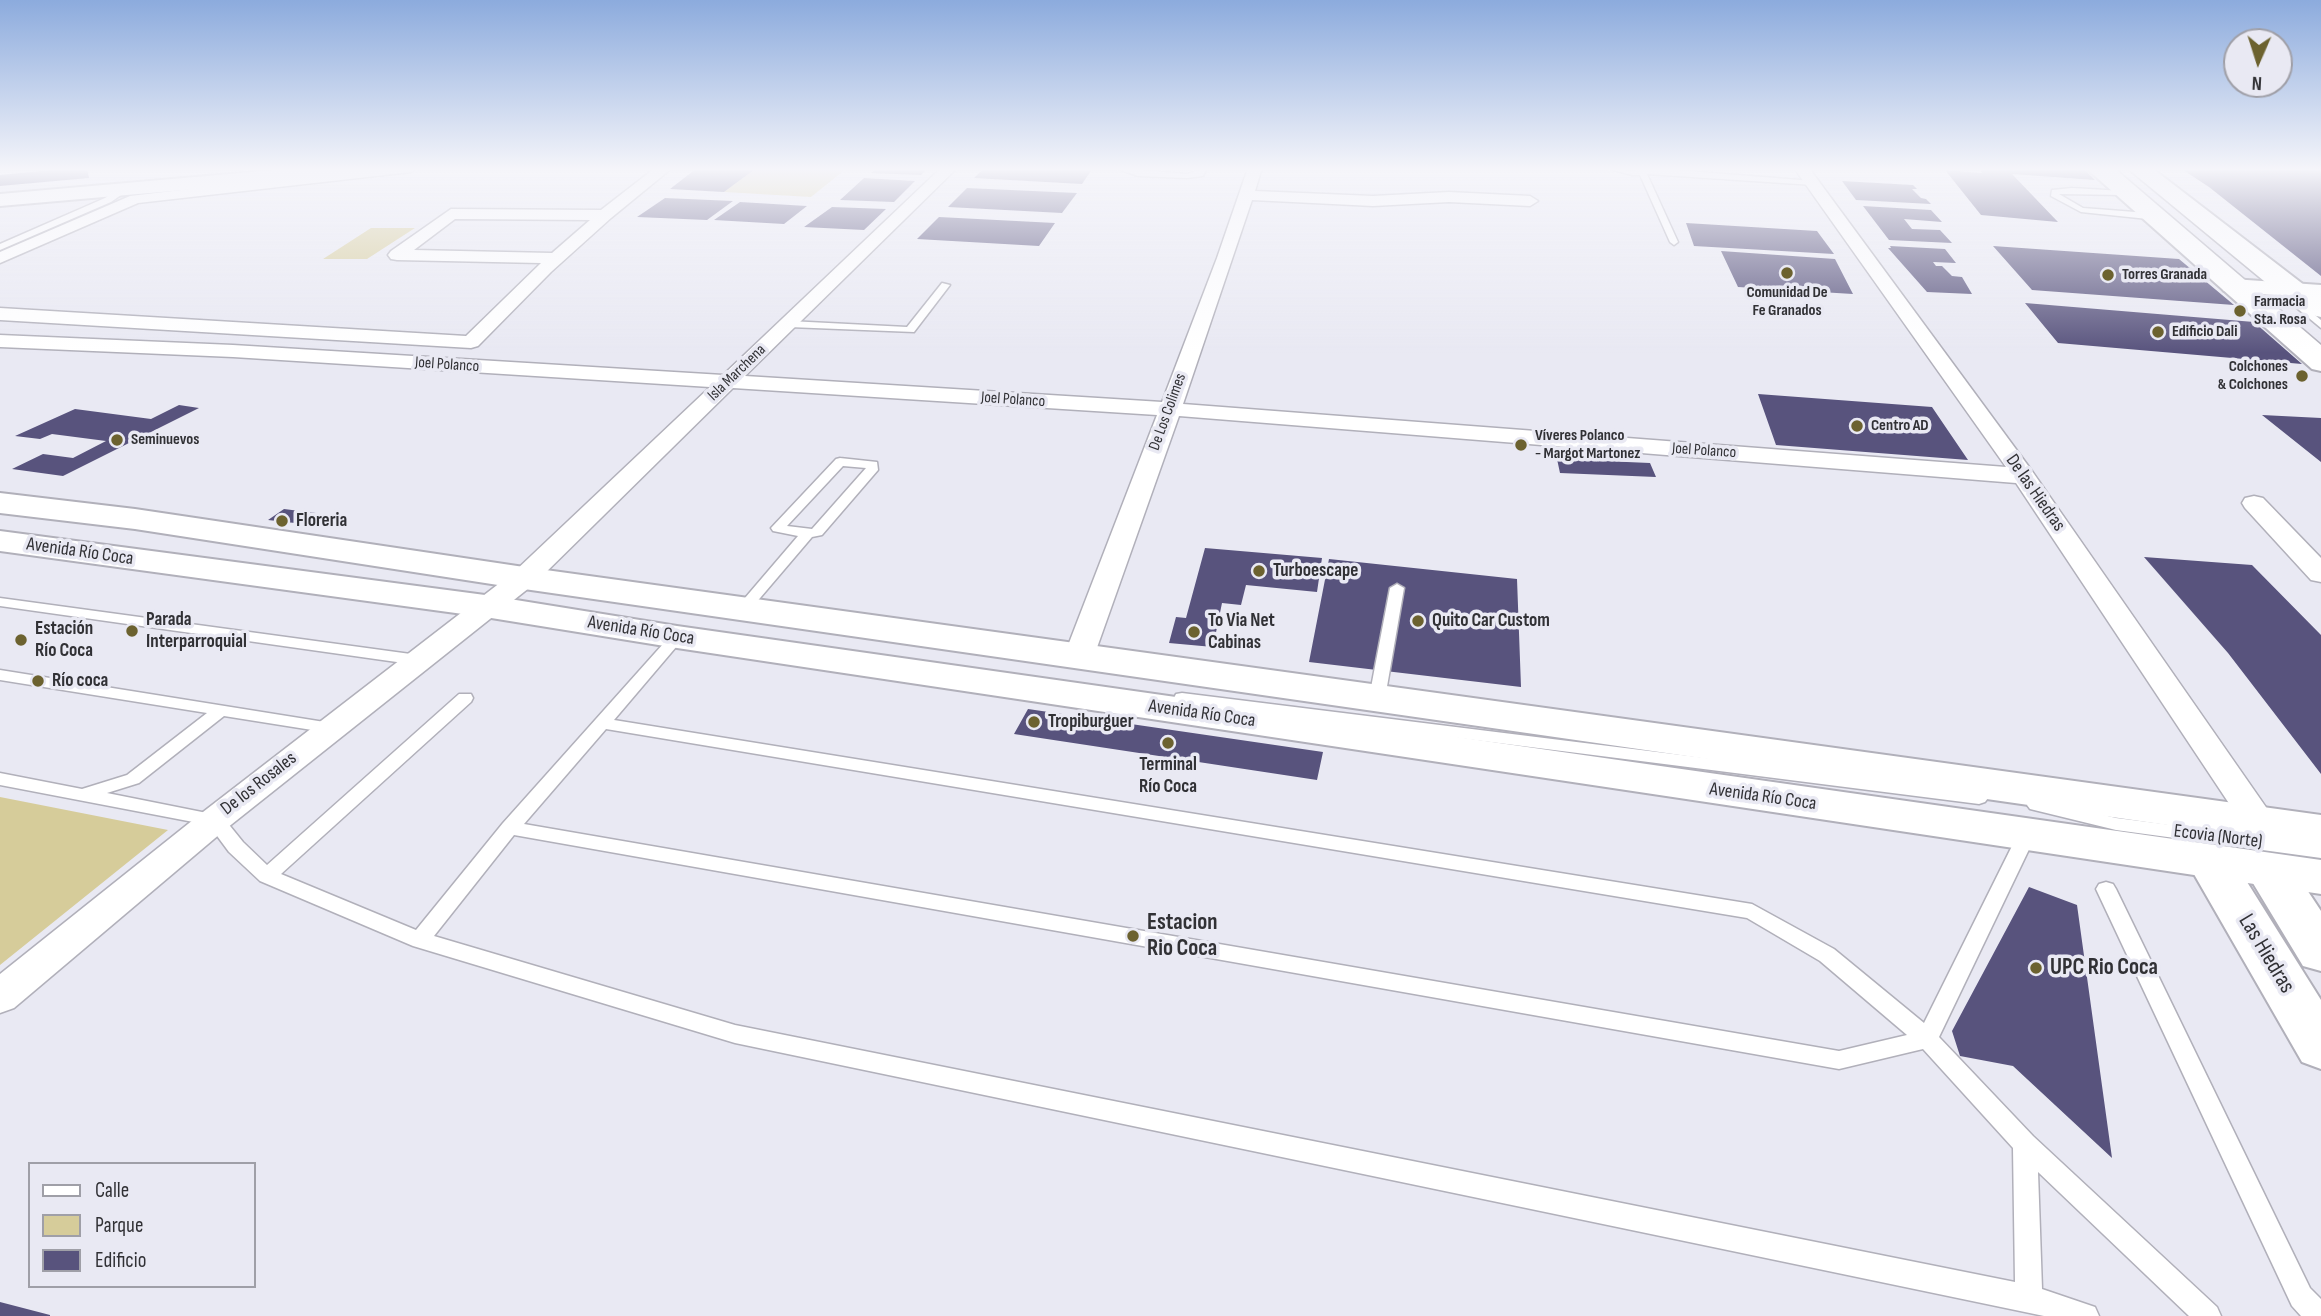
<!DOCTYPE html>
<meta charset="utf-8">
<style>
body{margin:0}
#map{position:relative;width:2321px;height:1316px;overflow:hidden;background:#e9e9f3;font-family:"Sofia Sans Condensed",sans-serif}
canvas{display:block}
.legend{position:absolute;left:28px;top:1162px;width:228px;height:126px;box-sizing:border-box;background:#e9e9f3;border:2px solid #9f9fa7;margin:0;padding:9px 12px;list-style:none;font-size:21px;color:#313135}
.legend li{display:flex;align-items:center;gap:14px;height:35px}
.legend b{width:35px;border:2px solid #9f9fa7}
.north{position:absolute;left:2223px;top:28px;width:70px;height:70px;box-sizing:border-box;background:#e9e9f3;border:2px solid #9f9fa7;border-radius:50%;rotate:183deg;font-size:19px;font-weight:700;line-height:28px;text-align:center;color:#313135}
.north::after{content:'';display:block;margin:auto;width:24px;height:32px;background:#6c622f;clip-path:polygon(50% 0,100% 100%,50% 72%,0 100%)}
</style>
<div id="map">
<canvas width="2321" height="1316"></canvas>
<ul class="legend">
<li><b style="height:9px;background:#fff"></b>Calle</li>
<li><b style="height:19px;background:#d6cc9a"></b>Parque</li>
<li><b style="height:19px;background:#58537d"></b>Edificio</li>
</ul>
<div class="north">N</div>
</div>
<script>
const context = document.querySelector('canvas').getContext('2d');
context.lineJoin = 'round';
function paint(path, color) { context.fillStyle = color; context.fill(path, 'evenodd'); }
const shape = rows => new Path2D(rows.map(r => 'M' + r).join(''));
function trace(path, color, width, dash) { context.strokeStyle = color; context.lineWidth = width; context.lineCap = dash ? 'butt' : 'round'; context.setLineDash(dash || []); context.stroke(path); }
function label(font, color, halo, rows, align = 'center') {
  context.font = font + ' "Sofia Sans Condensed",sans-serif'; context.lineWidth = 7; context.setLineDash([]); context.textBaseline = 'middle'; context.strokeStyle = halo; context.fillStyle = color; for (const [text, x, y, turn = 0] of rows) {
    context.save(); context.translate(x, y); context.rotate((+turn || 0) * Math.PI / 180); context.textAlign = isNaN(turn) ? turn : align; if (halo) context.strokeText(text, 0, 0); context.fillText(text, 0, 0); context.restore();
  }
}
paint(shape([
 [756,168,830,168,846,169,811,197,724,192],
 [371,228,415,228,367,259,323,259],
 [0,797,168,830,0,965]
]), '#d6cc9a');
paint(shape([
 [72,168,87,168,89,178,0,186,0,175],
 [697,168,747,168,755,169,724,192,670,189],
 [876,168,928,168,921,175,871,173],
 [984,168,1093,168,1082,184,974,178],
 [1979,168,2083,168,2095,180,2012,174,2058,222,1981,215,1945,170,1982,173],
 [2180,168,2321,168,2321,276,2209,187],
 [864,178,915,181,894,202,840,200],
 [1842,181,1913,185,1917,189,1912,189,1921,198,1926,199,1931,204,1856,200],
 [967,188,1077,193,1062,213,948,207],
 [665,198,733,201,707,220,637,217],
 [740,202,807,206,784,224,714,220],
 [1863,206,1931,210,1942,222,1904,219,1912,229,1940,230,1952,243,1889,240],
 [832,207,886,209,864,230,804,227],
 [939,217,1055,223,1039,246,917,239],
 [1686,223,1817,231,1834,254,1694,246],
 [1890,246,1945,249,1956,263,1933,262,1936,266,1942,266,1952,276,1962,277,1972,294,1927,292,1888,248,1891,248],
 [1993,246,2179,259,2234,305,2032,290],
 [1721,251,1835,259,1853,294,1738,287],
 [2025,303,2254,322,2302,364,2058,343],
 [1758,394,1932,407,1968,460,1776,445],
 [179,405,199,408,63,476,12,469,43,454,73,458,106,441,52,434,40,439,15,436,75,409,151,419],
 [2262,415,2321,418,2321,462],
 [1557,459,1650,463,1656,477,1560,473],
 [284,509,347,517,331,527,268,520],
 [1205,548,1322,558,1317,592,1246,585,1241,605,1222,603,1213,647,1169,643,1176,617,1186,618],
 [2144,557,2252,565,2321,635,2321,774,2228,653],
 [1329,559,1517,579,1521,687,1309,662],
 [1028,709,1323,752,1317,780,1014,734],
 [2029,887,2077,905,2112,1158,2013,1066,1960,1056,1952,1031],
 [0,1302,50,1315,50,1316,0,1316]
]), '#58537d');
const lane = shape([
 [1115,168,1187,174,1207,168,1203,176,1187,178,1138,176,1115,168],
 [1606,168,1632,171,1649,168,1813,181,1817,183,1813,185,1647,174,1678,242,1674,245,1670,242,1640,175,1632,175,1606,168],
 [2106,168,2114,168,2321,345,2321,353,2106,168],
 [2127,168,2135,168,2321,320,2321,328,2127,168],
 [121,188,128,190,111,202,0,250,0,244,105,198,121,188],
 [2072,188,2123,191,2127,193,2123,195,2059,194,2083,208,2148,213,2152,216,2148,219,2081,212,2051,196,2052,190,2072,188],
 [942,283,950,285,914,332,789,327,784,324,789,321,907,327,942,283],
 [840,458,877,462,878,470,822,535,812,537,749,611,739,611,737,608,739,605,798,536,773,531,771,528,836,459,840,458],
 [843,466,866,468,812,529,787,526,843,466],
 [1397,584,1404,588,1385,698,1377,703,1369,698,1390,588,1397,584],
 [0,598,418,655,426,660,418,665,0,606,0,598],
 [685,629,690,631,693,634,690,637,682,640,614,720,1752,904,1834,949,1924,1023,2020,830,2039,830,2041,835,2039,840,2033,841,1939,1037,2033,1136,2217,1307,2221,1316,2189,1316,2038,1172,2042,1289,2095,1307,2099,1316,2044,1316,735,1043,413,946,260,881,229,852,209,825,0,785,0,773,82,789,127,775,207,713,0,680,0,670,337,724,339,728,331,733,224,716,139,783,107,793,222,816,243,842,267,865,459,694,471,694,473,698,471,702,281,874,416,930,503,823,672,634,685,629],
 [606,729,1747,918,1820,961,1907,1035,1839,1051,524,824,606,729],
 [514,835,1839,1069,1923,1049,2013,1148,2015,1282,735,1025,434,936,514,835],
 [1182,693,1979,792,1985,794,1988,798,1985,802,1979,804,1176,702,1174,698,1176,694,1182,693],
 [2036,799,2116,818,2321,844,2321,858,2116,830,2030,809,2027,805,2030,801,2036,799],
 [2106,882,2113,884,2116,889,2310,1288,2321,1299,2321,1316,2301,1316,2292,1306,2096,889,2099,884,2106,882]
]);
const street = shape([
 [369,168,418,168,411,172,138,203,0,263,0,252,130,196,369,168],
 [655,168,672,168,611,218,551,272,478,346,471,348,0,320,0,308,466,336,541,263,397,260,391,259,388,255,391,251,451,209,601,210,655,168],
 [455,219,590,220,552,253,414,250,455,219],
 [941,168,957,168,745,376,1162,402,1217,258,1248,168,1262,168,1255,191,1373,196,1449,192,1530,196,1538,201,1530,206,1449,202,1373,206,1252,200,1183,404,2006,467,1794,168,1809,168,2032,471,2277,823,2272,832,2260,835,2248,832,2016,483,1179,416,1094,656,1089,662,1079,665,1069,662,1064,656,1157,415,733,388,534,584,227,828,14,1008,0,1013,0,974,203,812,514,572,710,387,233,357,0,347,0,335,233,345,723,375,941,168],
 [2254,496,2263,498,2321,558,2321,582,2311,580,2245,508,2242,503,2245,498,2254,496]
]);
const secondary = shape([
 [2232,279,2321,285,2321,299,2224,291,2220,286,2224,281,2232,279],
 [2210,845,2227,850,2321,1000,2321,1069,2302,1062,2187,862,2193,850,2210,845],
 [2269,853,2286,858,2321,911,2321,971,2303,966,2245,870,2252,858,2269,853]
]);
const primary = shape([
 [298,168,377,168,368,174,0,206,0,194,298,168],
 [2086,168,2107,168,2321,349,2321,371,2312,369,2086,168],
 [2131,168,2152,168,2321,298,2321,317,2312,315,2131,168],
 [0,493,135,509,524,567,2321,815,2321,847,524,589,135,529,0,513,0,493],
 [0,531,485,595,677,626,2321,860,2321,894,677,648,485,617,0,551,0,531]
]);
trace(lane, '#b1b0ba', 3);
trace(street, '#b1b0ba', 3);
trace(secondary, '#b1b0ba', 4);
trace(primary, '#b1b0ba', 4);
paint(lane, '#fff');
paint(street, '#fff');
paint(secondary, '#fff');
paint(primary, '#fff');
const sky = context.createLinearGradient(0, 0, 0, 353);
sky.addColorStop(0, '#8cabdd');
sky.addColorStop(0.48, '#f5f5fa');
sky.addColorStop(1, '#f5f5fa00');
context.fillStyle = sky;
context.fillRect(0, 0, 2321, 353);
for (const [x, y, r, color] of [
 [1787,273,7,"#6c622f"],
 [2108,275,7,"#6c622f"],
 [2240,311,7,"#6c622f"],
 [2158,332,7,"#6c622f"],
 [2302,376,7,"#6c622f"],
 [1857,426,7,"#6c622f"],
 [117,440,7,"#6c622f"],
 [1521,445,7,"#6c622f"],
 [282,521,7,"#6c622f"],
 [1259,571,7,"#6c622f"],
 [1418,621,7,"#6c622f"],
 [132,631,7,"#6c622f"],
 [1194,632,7,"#6c622f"],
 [21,640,7,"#6c622f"],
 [38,681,7,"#6c622f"],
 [1034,722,7,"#6c622f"],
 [1168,743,7,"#6c622f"],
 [1133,936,7,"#6c622f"],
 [2036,968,7,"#6c622f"]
]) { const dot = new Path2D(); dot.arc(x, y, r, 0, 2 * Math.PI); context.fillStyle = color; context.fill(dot); trace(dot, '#e9e9f3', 2.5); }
label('bold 16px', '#313135', '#e9e9f3', [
 ["Torres Granada",2122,275],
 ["Comunidad De",1787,293,"center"],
 ["Fe Granados",1787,311,"center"],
 ["Farmacia",2254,302],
 ["Sta. Rosa",2254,320],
 ["Edificio Dali",2172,332],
 ["Colchones",2288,367,"right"],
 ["& Colchones",2288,385,"right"],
 ["Centro AD",1871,426],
 ["Víveres Polanco",1535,436],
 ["- Margot Martonez",1535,454],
 ["Seminuevos",131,440]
], 'left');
label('16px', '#313135', '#e9e9f3', [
 ["Joel Polanco",447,365,4],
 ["Isla Marchena",737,373,-44],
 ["Joel Polanco",1013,400,4],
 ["De Los Colimes",1168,412,-70],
 ["Joel Polanco",1704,451,4]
]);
label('19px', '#313135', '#e9e9f3', [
 ["De las Hiedras",2035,493,55],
 ["Avenida Río Coca",80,552,8],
 ["Avenida Río Coca",641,631,9],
 ["Avenida Río Coca",1202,714,8],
 ["De los Rosales",259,784,-38],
 ["Avenida Río Coca",1763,797,8],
 ["Ecovia (Norte)",2218,837,7]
]);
label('bold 19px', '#313135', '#e9e9f3', [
 ["Floreria",296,521],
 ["Turboescape",1273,571],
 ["Parada",146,620],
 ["Interparroquial",146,642],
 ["To Via Net",1208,621],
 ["Cabinas",1208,643],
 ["Quito Car Custom",1432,621],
 ["Estación",35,629],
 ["Río Coca",35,651],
 ["Río coca",52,681],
 ["Tropiburguer",1048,722],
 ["Terminal",1168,765,"center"],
 ["Río Coca",1168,787,"center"]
], 'left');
label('bold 23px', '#313135', '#e9e9f3', [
 ["Estacion",1147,923],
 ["Rio Coca",1147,949],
 ["UPC Rio Coca",2050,968]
], 'left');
label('23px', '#313135', '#e9e9f3', [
 ["Las Hiedras",2266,954,59]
]);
</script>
